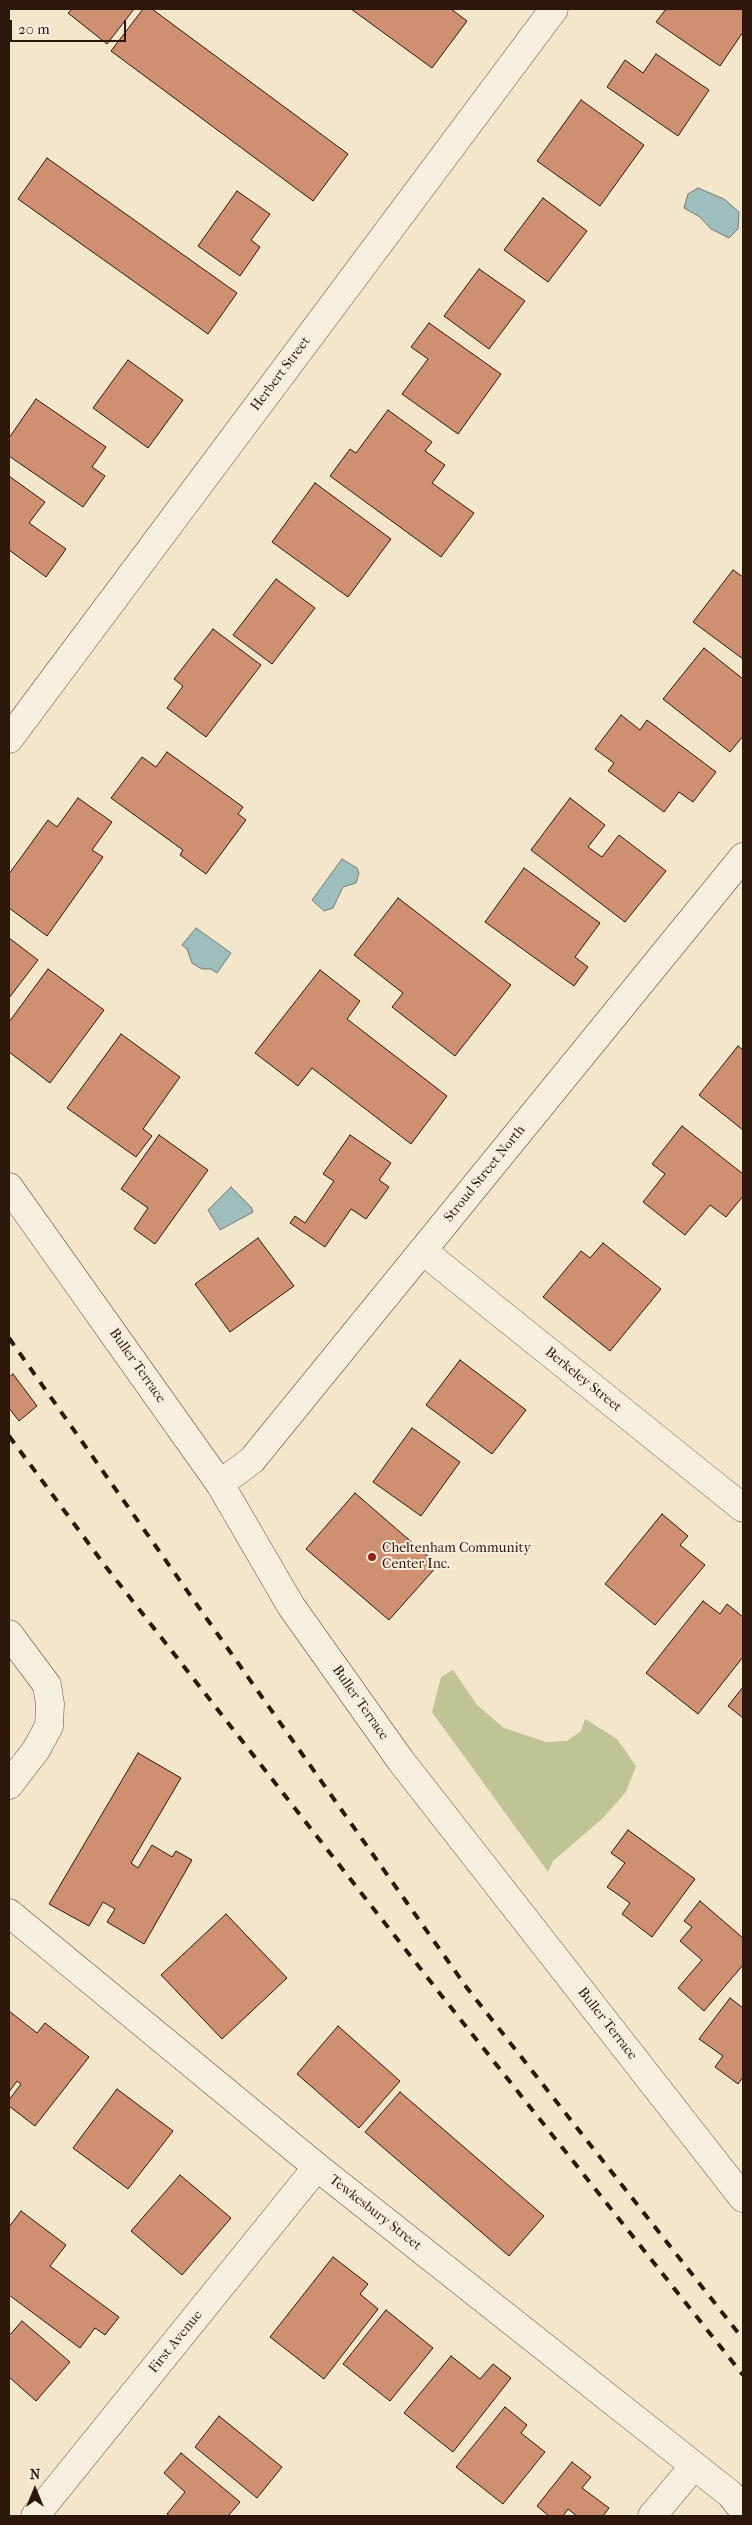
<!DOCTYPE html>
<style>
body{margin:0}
#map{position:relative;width:752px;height:2525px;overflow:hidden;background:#f3e6cb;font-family:"IM FELL French Canon",serif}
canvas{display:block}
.frame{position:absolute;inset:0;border:10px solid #2c170a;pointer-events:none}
.north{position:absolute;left:10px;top:2465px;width:50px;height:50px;-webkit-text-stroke:4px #f7efdd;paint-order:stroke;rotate:0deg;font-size:14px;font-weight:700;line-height:20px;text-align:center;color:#2c170a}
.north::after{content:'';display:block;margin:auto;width:18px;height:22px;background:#2c170a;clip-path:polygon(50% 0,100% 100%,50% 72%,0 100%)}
.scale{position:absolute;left:10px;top:20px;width:116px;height:22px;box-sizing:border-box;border:2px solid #2c170a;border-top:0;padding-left:6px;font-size:15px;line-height:18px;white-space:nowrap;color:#2c170a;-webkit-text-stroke:4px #f7efdd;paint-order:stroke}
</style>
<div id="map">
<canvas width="752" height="2525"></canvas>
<div class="frame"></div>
<div class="north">N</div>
<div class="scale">20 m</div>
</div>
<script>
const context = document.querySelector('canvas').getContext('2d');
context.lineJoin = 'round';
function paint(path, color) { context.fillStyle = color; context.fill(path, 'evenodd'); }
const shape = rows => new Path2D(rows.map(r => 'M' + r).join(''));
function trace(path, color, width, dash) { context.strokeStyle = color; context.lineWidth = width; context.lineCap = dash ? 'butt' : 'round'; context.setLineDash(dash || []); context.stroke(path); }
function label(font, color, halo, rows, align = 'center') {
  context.font = font + ' "IM FELL French Canon",serif'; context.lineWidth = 4; context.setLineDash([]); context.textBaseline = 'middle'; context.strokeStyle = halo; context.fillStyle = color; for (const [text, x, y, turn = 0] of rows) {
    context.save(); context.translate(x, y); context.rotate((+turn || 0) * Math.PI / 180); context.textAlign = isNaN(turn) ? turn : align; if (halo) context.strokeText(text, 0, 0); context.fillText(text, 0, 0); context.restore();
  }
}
paint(shape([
 [453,1670,477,1705,504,1728,546,1742,567,1741,581,1731,585,1719,617,1739,636,1766,626,1792,603,1818,553,1861,548,1872,432,1712,441,1677]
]), '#bfc495');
const water = shape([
 [698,188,724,199,739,212,738,229,729,238,711,229,700,217,684,208,688,194,698,188],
 [342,859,357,868,359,873,356,883,343,887,333,908,324,911,312,900,342,859],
 [196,928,231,953,217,973,211,969,202,969,192,963,187,949,182,945,196,928],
 [231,1187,251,1207,253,1212,220,1230,208,1210,231,1187]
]);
paint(water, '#9dbebd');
trace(water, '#707b75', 1);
const building = shape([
 [72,9,134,9,107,44,68,13,72,9],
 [143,9,152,9,348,154,313,201,111,51,143,9],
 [351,9,451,9,467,21,432,68,351,9],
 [666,9,743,9,743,32,720,66,656,22,666,9],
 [656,54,709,90,678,136,607,87,625,60,643,73,656,54],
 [581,100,644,145,600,206,537,161,581,100],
 [47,158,237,293,208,334,18,199,47,158],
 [237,191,270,214,251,240,260,247,240,276,198,246,237,191],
 [543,198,587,231,548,282,504,250,543,198],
 [479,269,525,301,489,349,444,316,479,269],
 [429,323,501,374,458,434,402,394,428,359,411,347,429,323],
 [128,360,183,400,148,448,93,408,128,360],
 [36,399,106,447,92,467,105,476,83,507,9,456,9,438,36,399],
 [388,410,432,442,425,451,445,465,432,483,474,513,441,557,330,476,350,449,356,453,388,410],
 [9,476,45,502,29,523,66,549,46,577,9,550,9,476],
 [315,483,391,539,348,597,272,542,315,483],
 [733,570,743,577,743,659,693,622,733,570],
 [276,579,315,608,272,664,233,635,276,579],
 [213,629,261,665,206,737,167,708,183,686,174,679,213,629],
 [704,648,743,679,743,736,730,752,663,699,704,648],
 [621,715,640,730,647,720,716,772,693,802,679,792,664,812,608,771,614,763,595,749,621,715],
 [167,752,243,807,238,814,246,820,206,874,180,855,183,850,111,798,142,757,156,767,167,752],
 [78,798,112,822,92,850,103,857,47,936,9,908,9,874,48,820,57,827,78,798],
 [570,798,605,825,588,847,602,857,619,835,666,871,625,922,531,850,570,798],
 [524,868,600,923,575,957,588,967,574,986,485,922,524,868],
 [398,898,511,985,455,1056,392,1007,403,993,354,955,398,898],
 [9,938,38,960,9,998,9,938],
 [48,969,104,1010,50,1083,9,1052,9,1022,48,969],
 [320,970,360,1001,347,1019,447,1096,411,1144,312,1068,298,1086,255,1053,320,970],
 [121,1034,180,1077,143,1129,152,1136,136,1157,67,1108,121,1034],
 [738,1046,743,1050,743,1130,699,1095,738,1046],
 [682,1126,743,1174,743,1196,726,1217,710,1205,685,1235,643,1202,665,1174,652,1164,682,1126],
 [159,1135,208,1170,155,1244,134,1229,148,1208,121,1189,159,1135],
 [350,1135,391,1163,379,1180,389,1187,366,1219,351,1209,325,1247,290,1223,295,1216,305,1223,334,1181,323,1174,350,1135],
 [258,1238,294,1286,230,1332,195,1284,258,1238],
 [603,1243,661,1289,610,1351,543,1297,581,1251,590,1258,603,1243],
 [460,1360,526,1410,492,1454,426,1405,460,1360],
 [13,1374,37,1406,19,1421,9,1408,9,1377,13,1374],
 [412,1428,460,1462,421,1516,373,1482,412,1428],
 [355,1493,438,1565,389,1620,306,1549,355,1493],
 [662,1514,688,1536,680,1545,705,1565,655,1625,605,1584,662,1514],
 [703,1601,720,1614,727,1604,743,1617,743,1657,698,1714,646,1673,703,1601],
 [743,1687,743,1718,728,1706,743,1687],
 [138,1753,181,1778,131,1863,138,1868,152,1845,172,1857,176,1851,192,1860,144,1944,107,1922,115,1909,103,1902,89,1926,49,1904,138,1753],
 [628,1830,695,1879,652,1937,622,1914,630,1903,607,1887,625,1863,611,1853,628,1830],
 [700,1901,743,1938,743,1965,704,2011,678,1988,702,1960,680,1941,692,1927,684,1921,700,1901],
 [226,1914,287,1978,222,2039,161,1975,226,1914],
 [730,1998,743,2008,743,2077,738,2084,715,2067,723,2056,699,2039,730,1998],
 [9,2011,37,2033,45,2023,89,2057,35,2126,9,2106,9,2100,21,2084,17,2081,9,2092,9,2011],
 [338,2026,400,2081,359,2128,297,2074,338,2026],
 [117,2089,173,2131,128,2189,73,2148,117,2089],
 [400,2092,544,2216,509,2256,365,2132,400,2092],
 [180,2175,231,2218,182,2275,131,2231,180,2175],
 [21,2211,66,2245,50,2266,119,2317,105,2335,95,2328,80,2348,9,2295,9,2227,21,2211],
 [333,2257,368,2284,360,2294,378,2309,324,2379,270,2337,333,2257],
 [386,2310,433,2348,390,2401,343,2364,386,2310],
 [22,2321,70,2362,36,2401,9,2377,9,2336,22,2321],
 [451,2356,480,2379,493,2364,511,2378,453,2452,404,2413,451,2356],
 [505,2407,527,2425,521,2433,545,2452,503,2504,456,2467,505,2407],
 [219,2416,282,2467,257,2498,195,2447,219,2416],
 [181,2453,240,2502,228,2516,170,2516,167,2514,185,2492,164,2473,181,2453],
 [572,2462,591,2477,582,2488,609,2508,603,2516,577,2516,568,2509,563,2516,549,2516,537,2506,572,2462]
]);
paint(building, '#ce9070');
trace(building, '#2c170a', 1);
const minor = shape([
 [9,739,554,9],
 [9,1187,220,1484,291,1606,401,1761,743,2198],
 [423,1251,743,1508],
 [220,1484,252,1460,743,857],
 [9,1634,47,1685,50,1704,49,1726,36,1750,9,1785],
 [9,1913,317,2167,730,2494,743,2510],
 [35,2516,317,2167],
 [652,2516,694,2466]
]);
trace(minor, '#5e4b3a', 29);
trace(minor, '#f7efdd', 28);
trace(shape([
 [9,1338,467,1988,743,2339],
 [9,1436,106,1567,445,2000,743,2375]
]), '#2c170a', 4, [9, 9]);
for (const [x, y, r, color] of [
 [372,1557,5,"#8f2418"]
]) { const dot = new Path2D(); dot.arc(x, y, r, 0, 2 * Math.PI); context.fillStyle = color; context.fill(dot); trace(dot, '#f7efdd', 2); }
label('14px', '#2c170a', '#f7efdd', [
 ["Herbert Street",281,374,-53],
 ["Stroud Street North",485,1174,-51],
 ["Buller Terrace",137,1366,55],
 ["Berkeley Street",583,1380,39],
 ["Buller Terrace",360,1703,55],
 ["Buller Terrace",607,2024,52],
 ["Tewkesbury Street",375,2213,38],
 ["First Avenue",176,2342,-51]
]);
label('14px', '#2c170a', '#f7efdd', [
 ["Cheltenham Community",382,1549],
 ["Center Inc.",382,1565]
], 'left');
</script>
